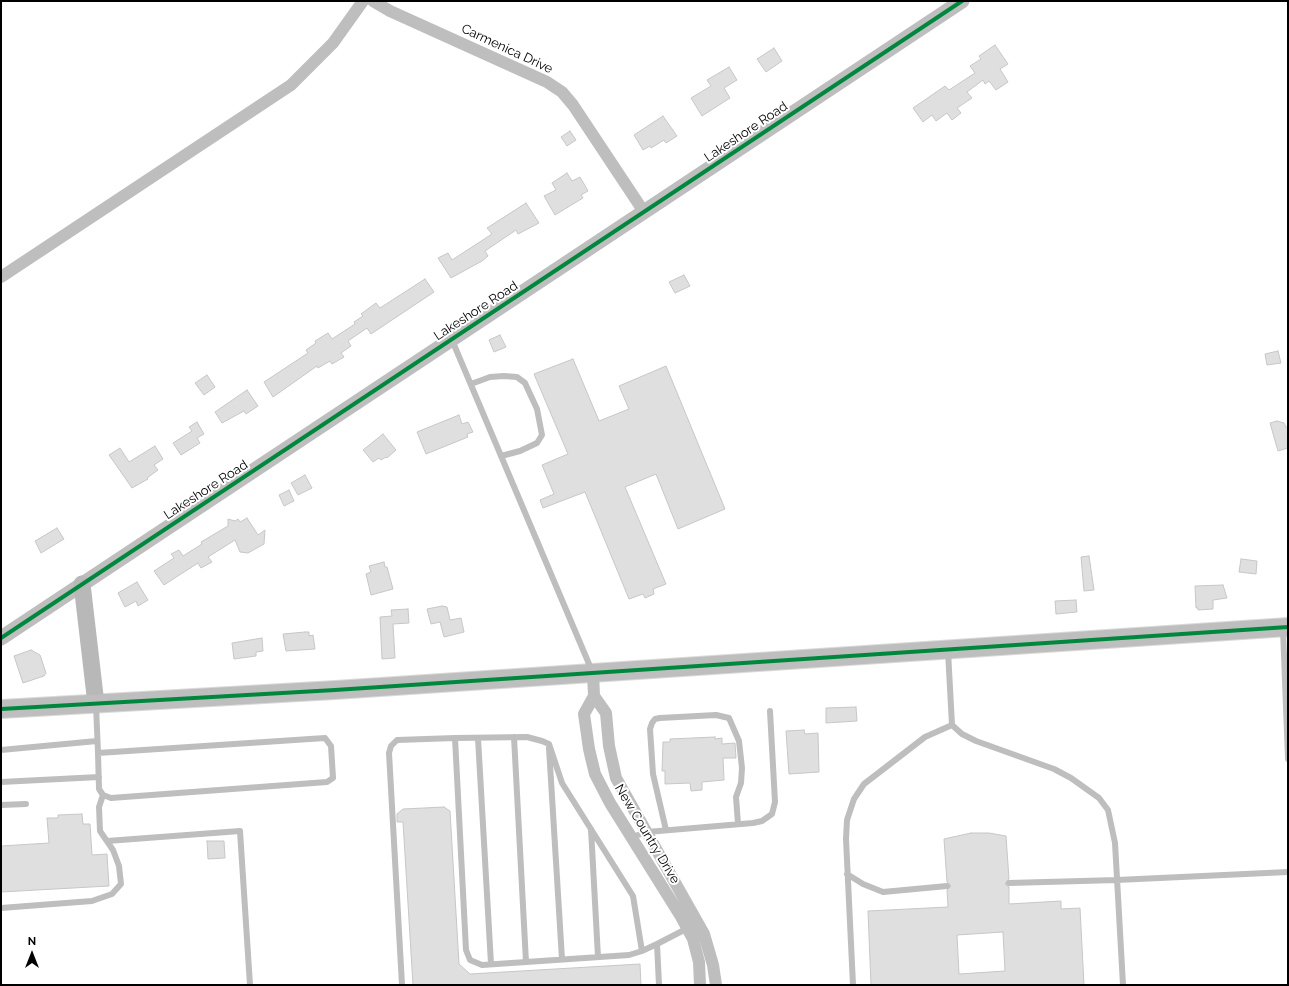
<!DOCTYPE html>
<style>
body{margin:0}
#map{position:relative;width:1289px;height:986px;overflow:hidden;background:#fff;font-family:Raleway,sans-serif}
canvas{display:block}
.frame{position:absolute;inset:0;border:2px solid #000;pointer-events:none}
.north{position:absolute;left:12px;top:934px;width:40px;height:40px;-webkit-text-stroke:3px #fff;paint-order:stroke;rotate:0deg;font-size:11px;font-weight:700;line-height:16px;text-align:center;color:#000}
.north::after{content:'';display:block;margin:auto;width:14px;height:18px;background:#000;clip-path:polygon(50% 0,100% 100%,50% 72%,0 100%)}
</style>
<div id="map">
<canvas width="1289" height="986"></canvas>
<div class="frame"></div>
<div class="north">N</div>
</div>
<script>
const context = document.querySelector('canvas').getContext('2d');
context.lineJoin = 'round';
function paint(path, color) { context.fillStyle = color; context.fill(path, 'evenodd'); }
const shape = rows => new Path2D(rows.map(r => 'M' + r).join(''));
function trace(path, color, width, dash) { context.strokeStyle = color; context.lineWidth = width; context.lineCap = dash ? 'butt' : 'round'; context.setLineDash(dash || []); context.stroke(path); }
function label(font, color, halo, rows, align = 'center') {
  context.font = font + ' Raleway,sans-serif'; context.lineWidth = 4; context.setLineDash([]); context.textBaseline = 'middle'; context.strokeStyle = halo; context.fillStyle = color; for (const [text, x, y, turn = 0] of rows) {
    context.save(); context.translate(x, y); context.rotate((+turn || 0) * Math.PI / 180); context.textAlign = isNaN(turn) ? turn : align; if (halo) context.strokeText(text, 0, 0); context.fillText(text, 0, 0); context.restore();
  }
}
const building = shape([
 [995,45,1008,64,1000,69,1008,82,996,90,989,81,985,84,983,80,967,92,972,98,957,108,961,113,952,120,947,113,936,121,932,115,923,122,913,108,945,86,949,90,975,73,970,66,981,59,979,56,995,45],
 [774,48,782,61,766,72,757,59,774,48],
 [729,67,737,80,724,88,730,98,702,116,691,98,711,86,707,80,729,67],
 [663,116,677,136,666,143,664,140,651,148,650,146,643,150,634,135,663,116],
 [570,131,576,140,567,146,561,137,570,131],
 [567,173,572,181,580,177,588,191,581,195,583,198,555,215,544,196,556,190,552,183,567,173],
 [526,203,539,223,518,234,516,230,485,251,488,256,482,261,451,278,438,258,448,253,452,260,492,234,487,228,526,203],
 [684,275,690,286,675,293,669,282,684,275],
 [425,279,434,292,371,334,367,328,348,341,351,346,341,353,344,357,332,364,330,361,318,368,317,366,273,397,264,382,308,353,306,350,316,343,315,341,328,333,332,339,355,324,354,322,363,316,361,314,376,303,380,308,425,279],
 [500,335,506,347,494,352,489,340,500,335],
 [1278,351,1281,363,1267,365,1265,354,1278,351],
 [573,359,599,421,629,409,619,386,666,366,725,509,678,529,656,474,625,487,666,584,653,589,654,594,645,598,643,594,629,599,585,492,543,508,540,500,554,494,542,465,568,454,534,374,573,359],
 [207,375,215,387,204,395,195,383,207,375],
 [247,390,258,406,246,414,244,411,222,423,215,412,247,390],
 [459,415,462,424,468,422,473,432,467,434,468,437,426,454,417,432,459,415],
 [1277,421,1284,423,1286,427,1288,427,1288,448,1278,451,1270,423,1277,421],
 [197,422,204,434,197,438,200,443,181,455,173,443,192,431,189,427,197,422],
 [383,434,396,450,387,458,386,457,381,460,379,458,373,462,363,450,383,434],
 [155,446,163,459,154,465,158,470,147,478,148,479,132,488,109,455,120,448,129,462,155,446],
 [305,475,312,488,298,495,291,483,305,475],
 [289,490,294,501,284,506,279,495,289,490],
 [247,518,258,535,265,530,264,544,248,553,240,552,235,540,208,557,212,562,201,568,198,563,164,585,154,571,174,558,171,554,179,550,183,556,202,544,201,542,228,526,228,519,235,521,238,519,240,522,247,518],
 [57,528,64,539,41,553,35,541,57,528],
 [1089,556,1094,590,1084,591,1081,557,1089,556],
 [1241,559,1257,561,1256,574,1239,572,1241,559],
 [384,562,385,567,387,567,393,589,371,595,366,574,371,572,369,566,384,562],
 [137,582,148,600,138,606,136,601,125,607,118,593,137,582],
 [1223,585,1227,598,1213,600,1213,609,1198,610,1198,608,1196,608,1195,586,1223,585],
 [1076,600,1077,612,1056,614,1055,601,1076,600],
 [442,606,447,607,450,620,461,618,464,632,444,637,440,622,431,624,427,609,442,606],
 [408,609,409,623,393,624,395,658,382,659,380,617,392,616,391,610,408,609],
 [305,632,309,632,309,636,313,635,315,649,286,651,283,634,305,632],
 [262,638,263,651,256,652,256,656,234,659,232,643,262,638],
 [31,650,40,655,46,673,44,676,23,683,14,656,31,650],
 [856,707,857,721,826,723,826,708,856,707],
 [804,730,805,734,818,733,819,772,789,774,786,731,804,730],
 [715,737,715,739,722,738,722,744,735,743,736,758,723,758,724,780,702,782,702,790,691,791,690,783,665,784,665,771,662,771,663,742,670,742,670,739,715,737],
 [444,807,450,811,459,964,470,974,640,964,641,985,413,985,403,822,397,822,397,814,403,809,444,807],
 [82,814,83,824,90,824,92,855,107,854,109,886,1,892,1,846,49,843,47,818,58,818,58,815,82,814],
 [971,833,989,833,1006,836,1009,879,1005,884,1009,887,1009,904,1061,901,1061,909,1080,908,1084,985,871,985,868,911,948,907,947,890,951,886,947,882,944,839,971,833],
 [1003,932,1005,971,959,974,957,935,1003,932],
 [207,841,224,841,225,858,208,859,207,841]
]);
paint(building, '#dfdfdf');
trace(building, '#c7c7c7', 1);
const primary = shape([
 [1,709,335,690,1288,627]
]);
trace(primary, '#dbdbdb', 20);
trace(shape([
 [452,340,592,671],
 [471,384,490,377,504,376,517,377,525,383,537,409,542,435,537,443,520,451,501,456],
 [1283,629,1288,759],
 [96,705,98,753,99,789,103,795,111,798,327,782,333,778,331,746,325,738,98,753],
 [952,725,962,734,976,741,1054,769,1071,778,1099,798,1108,810,1115,843,1123,985],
 [514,737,526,962],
 [478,738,491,964],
 [549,748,562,959],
 [1,750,97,741],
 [1,782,99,777],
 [1,805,26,804],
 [591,829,598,957],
 [666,830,653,774,650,729,652,723,655,719,660,718,716,715,729,718,739,741,742,768,741,783,736,797,738,824],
 [632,837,647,832,753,823,762,821,772,814,775,802,770,711],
 [107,841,240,831,250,985],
 [847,874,863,884,883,892,947,886],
 [1009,883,1117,880,1288,872],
 [1,908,92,901,112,894,121,884,119,866,113,850,100,831,99,807,103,795],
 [657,944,659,985],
 [642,951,633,896,562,783,549,744,542,741,527,737,455,738,466,950,470,960,482,965,629,955,642,951,657,944,688,928],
 [402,985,389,753,391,746,397,740,455,738],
 [853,985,846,839,847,820,854,799,864,784,925,737,952,725,948,651]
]), '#bebebe', 6);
trace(shape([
 [373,1,390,11,547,82,562,92,573,105,644,212],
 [1,277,291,85,333,43,363,1],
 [593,673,594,696,584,714,589,749,595,774,610,803,680,915,693,939,699,962,700,985],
 [594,696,606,713,609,746,616,778,704,934,713,965,716,985]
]), '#bebebe', 12);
trace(shape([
 [1,638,962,1]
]), '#bebebe', 15);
trace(shape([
 [82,584,96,704]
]), '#b8b8b8', 17);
trace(primary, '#bebebe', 18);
trace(shape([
 [1,638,962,1],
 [1,709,335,690,1288,627]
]), '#00873e', 4);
label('13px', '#000', '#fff', [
 ["Carmenica Drive",507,49,25],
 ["Lakeshore Road",746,132,-34],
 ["Lakeshore Road",476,311,-33],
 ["Lakeshore Road",206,490,-33],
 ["New Country Drive",647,834,59]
]);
</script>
